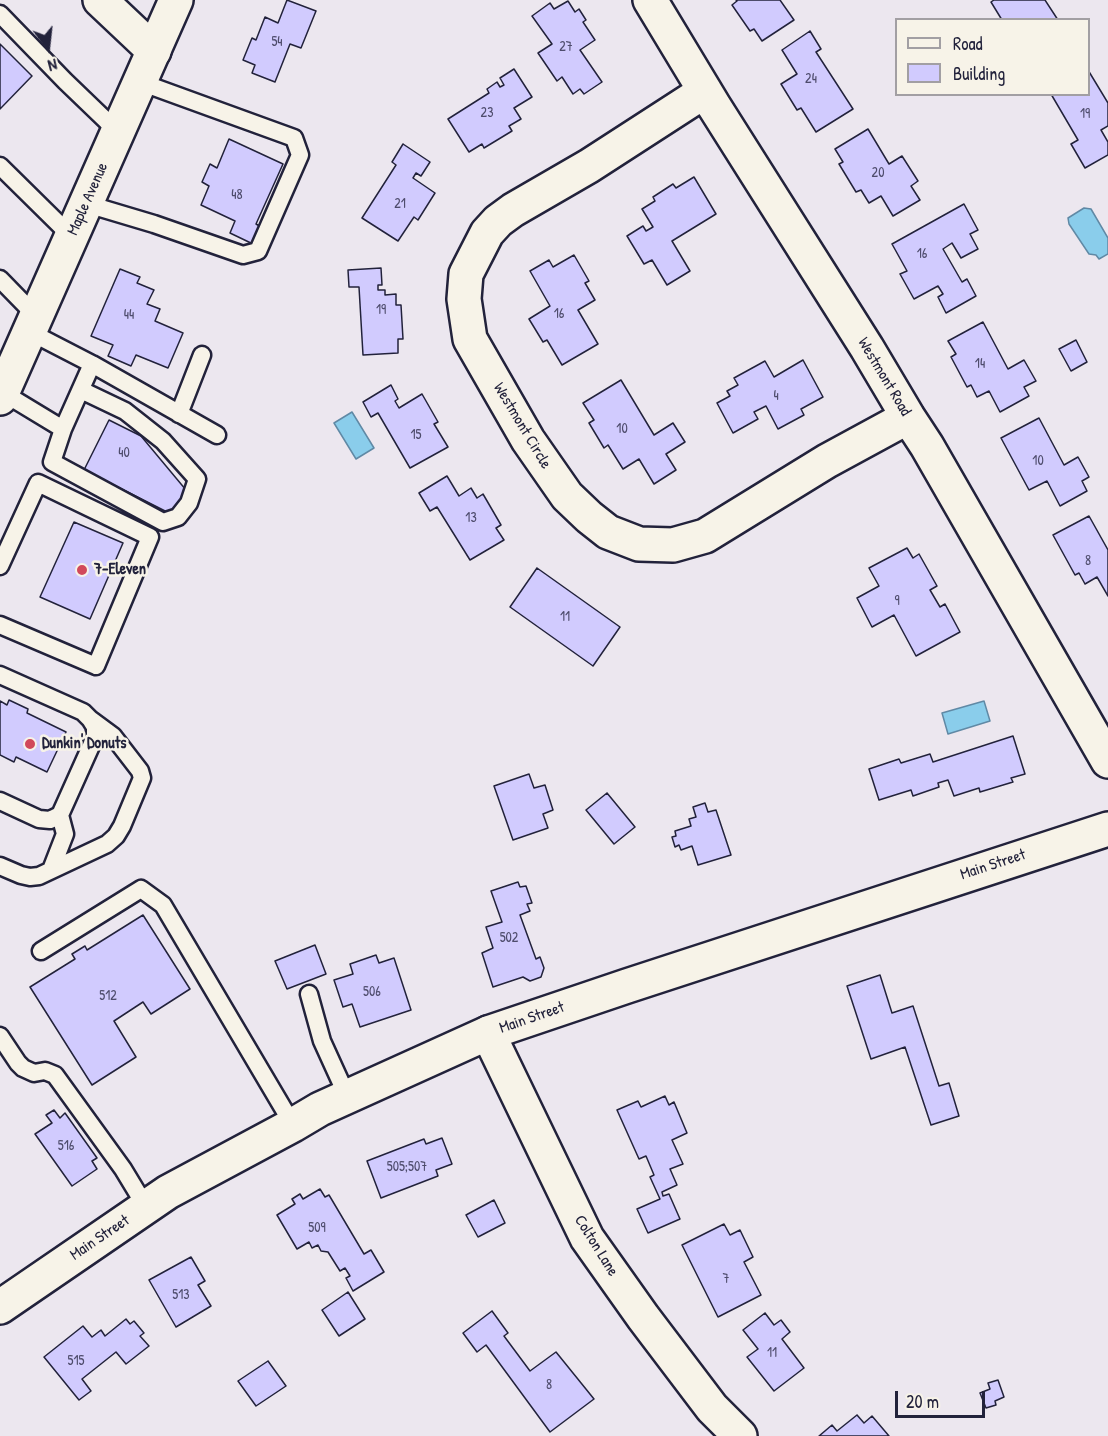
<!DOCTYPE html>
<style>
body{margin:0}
#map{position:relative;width:1108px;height:1436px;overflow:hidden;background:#ece7ef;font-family:"Patrick Hand",sans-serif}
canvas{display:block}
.legend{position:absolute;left:895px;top:18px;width:195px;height:78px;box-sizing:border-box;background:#f7f3e8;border:2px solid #a29fa3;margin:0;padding:8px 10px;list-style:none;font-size:18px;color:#22223b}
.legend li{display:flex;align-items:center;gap:12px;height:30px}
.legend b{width:30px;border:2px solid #a29fa3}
.north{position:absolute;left:18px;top:18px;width:60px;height:60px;-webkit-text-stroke:4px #f7f3e8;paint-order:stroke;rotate:165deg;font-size:16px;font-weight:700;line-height:24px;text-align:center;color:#22223b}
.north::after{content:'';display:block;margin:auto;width:21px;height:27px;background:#22223b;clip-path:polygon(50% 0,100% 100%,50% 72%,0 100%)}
.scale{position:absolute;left:895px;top:1391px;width:90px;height:27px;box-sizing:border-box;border:3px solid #22223b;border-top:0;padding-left:8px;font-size:18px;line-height:21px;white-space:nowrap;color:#22223b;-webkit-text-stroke:4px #f7f3e8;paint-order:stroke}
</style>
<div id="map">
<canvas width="1108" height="1436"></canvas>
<ul class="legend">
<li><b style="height:8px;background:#f7f3e8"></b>Road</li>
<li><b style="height:16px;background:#d1cbfe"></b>Building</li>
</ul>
<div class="north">N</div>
<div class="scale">20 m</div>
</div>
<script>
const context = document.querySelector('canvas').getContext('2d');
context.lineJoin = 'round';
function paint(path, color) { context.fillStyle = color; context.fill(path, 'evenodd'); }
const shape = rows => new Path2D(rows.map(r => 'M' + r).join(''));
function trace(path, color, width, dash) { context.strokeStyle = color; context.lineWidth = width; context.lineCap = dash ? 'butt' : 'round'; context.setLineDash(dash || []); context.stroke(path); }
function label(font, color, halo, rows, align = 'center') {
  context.font = font + ' "Patrick Hand",sans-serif'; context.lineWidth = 5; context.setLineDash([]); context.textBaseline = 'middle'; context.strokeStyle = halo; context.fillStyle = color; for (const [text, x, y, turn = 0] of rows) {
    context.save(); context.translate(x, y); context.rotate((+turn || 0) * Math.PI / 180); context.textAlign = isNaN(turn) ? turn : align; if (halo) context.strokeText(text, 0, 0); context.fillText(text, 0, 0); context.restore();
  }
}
const water = shape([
 [1084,208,1091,209,1108,238,1108,254,1099,259,1096,255,1089,254,1069,224,1068,218,1084,208],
 [352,412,374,448,356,459,334,423,352,412],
 [984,701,990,721,948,734,942,713,984,701]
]);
paint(water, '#8acdeb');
trace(water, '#6089a5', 1.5);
const building = shape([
 [287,0,316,11,301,48,290,44,275,82,252,73,255,65,243,60,252,38,256,40,265,17,278,23,287,0],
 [736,0,780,0,794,20,762,41,754,29,750,31,732,5,737,1,736,0],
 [994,0,1045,0,1058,20,1002,20,991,2,994,0],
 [568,1,575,12,579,9,586,20,583,22,595,40,580,50,602,82,584,94,580,89,573,94,562,77,557,81,538,53,552,44,532,16,550,3,554,9,568,1],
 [810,31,821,49,816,52,853,109,816,132,801,108,797,110,781,84,797,74,782,50,810,31],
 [0,44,32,76,0,109,0,44],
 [514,69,532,97,514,108,521,119,509,126,512,131,484,148,482,144,469,152,448,119,489,93,487,89,497,82,500,87,504,85,500,78,514,69],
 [1088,70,1108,103,1108,126,1101,130,1108,142,1108,155,1085,168,1071,144,1078,140,1051,94,1088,94,1088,70],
 [868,129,889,164,902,156,918,181,911,186,920,200,893,216,881,196,869,203,861,190,856,192,839,164,843,162,835,149,868,129],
 [229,139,283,164,256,224,263,228,255,245,230,233,235,221,201,205,209,186,202,182,210,164,217,168,229,139],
 [403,144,430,162,421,176,416,173,413,178,435,193,418,220,414,217,398,241,362,218,396,165,392,162,403,144],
 [694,177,716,214,672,241,690,271,667,285,652,260,644,264,627,236,643,226,646,231,653,227,642,209,655,201,653,197,673,184,676,188,694,177],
 [964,204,978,230,970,234,978,249,961,258,952,243,943,249,962,282,967,279,976,296,946,313,938,297,943,294,938,286,914,299,900,274,907,271,892,244,964,204],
 [574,255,589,281,585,283,595,300,578,310,598,344,562,365,547,340,543,342,529,319,550,306,530,271,549,260,553,267,574,255],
 [381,268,382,285,378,285,378,290,385,290,385,295,396,294,396,305,401,305,403,339,398,339,398,353,363,355,359,287,349,287,348,270,381,268],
 [120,269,140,277,137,283,154,290,147,304,160,309,155,321,183,333,168,368,136,355,131,366,108,356,113,345,91,336,120,269],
 [983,322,1008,369,1024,360,1036,381,1024,387,1029,396,1000,412,989,391,977,397,971,385,967,387,951,357,956,354,948,341,983,322],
 [1076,340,1087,362,1071,371,1059,349,1076,340],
 [803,360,823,397,801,409,804,415,778,429,766,406,754,412,758,419,733,433,717,403,730,396,727,391,738,385,734,378,765,361,774,377,803,360],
 [621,380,654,435,673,423,685,442,666,454,676,470,654,484,639,459,623,469,608,445,604,448,589,423,594,420,583,403,621,380],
 [391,385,398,399,395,401,399,408,422,394,438,422,434,424,448,447,410,468,378,413,371,417,363,402,391,385],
 [1039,418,1064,465,1078,457,1089,477,1082,481,1087,491,1060,506,1047,481,1029,490,1001,438,1039,418],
 [109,420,141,436,186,490,173,515,84,470,109,420],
 [447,476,459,496,471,488,477,498,483,494,501,525,496,528,504,540,470,560,437,507,430,511,419,493,447,476],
 [1089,516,1108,550,1108,596,1097,577,1085,584,1079,573,1075,575,1053,535,1089,516],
 [74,522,123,543,90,619,40,597,74,522],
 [907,548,913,558,919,554,937,586,930,590,940,607,945,604,960,632,916,656,894,615,872,627,857,598,879,586,869,568,907,548],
 [537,568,620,627,593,666,510,607,537,568],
 [9,700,28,709,27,713,66,732,47,772,16,757,14,762,0,755,0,701,7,705,9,700],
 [1013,736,1025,774,1011,778,1013,782,980,792,979,788,954,796,948,780,938,783,939,787,913,796,911,790,879,800,869,769,899,759,901,763,930,754,933,762,1013,736],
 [529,774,534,788,545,785,553,810,543,814,548,828,513,840,494,786,529,774],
 [607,793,635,827,614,844,586,810,607,793],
 [705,803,708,812,716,810,731,855,698,865,692,846,681,850,679,845,675,847,672,837,676,836,675,831,691,826,689,819,696,817,693,807,705,803],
 [518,882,520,887,526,886,532,903,527,904,530,911,520,915,536,959,540,957,544,968,541,977,530,981,523,977,493,987,482,953,493,948,486,927,502,922,491,891,518,882],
 [143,915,190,989,151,1014,143,1002,114,1021,136,1057,92,1085,30,987,75,959,72,954,85,946,87,950,143,915],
 [315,945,326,974,287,989,275,961,315,945],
 [376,955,379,963,394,958,411,1010,360,1027,352,1004,343,1007,334,980,353,974,350,964,376,955],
 [880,975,892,1013,913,1006,939,1086,949,1083,959,1116,931,1125,905,1047,871,1059,847,986,880,975],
 [665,1096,669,1105,674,1102,687,1133,672,1140,683,1164,670,1169,677,1185,662,1192,663,1196,669,1194,680,1219,648,1233,637,1209,660,1199,650,1177,654,1175,646,1156,639,1159,617,1110,638,1101,641,1107,665,1096],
 [54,1110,60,1118,65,1113,97,1158,92,1161,97,1169,72,1186,35,1134,52,1123,46,1115,54,1110],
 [442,1138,452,1164,436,1170,438,1176,381,1198,367,1161,424,1139,426,1144,442,1138],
 [320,1189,325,1197,329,1195,364,1254,371,1250,384,1272,353,1291,346,1278,350,1276,345,1268,340,1271,328,1252,321,1251,318,1245,312,1248,309,1242,297,1249,277,1215,295,1204,292,1199,300,1194,303,1199,320,1189],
 [494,1200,505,1223,478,1237,466,1215,494,1200],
 [724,1224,730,1235,740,1230,753,1257,744,1262,761,1295,718,1317,682,1245,724,1224],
 [191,1257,205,1281,198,1285,211,1306,176,1327,149,1280,191,1257],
 [348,1292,365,1319,339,1336,322,1310,348,1292],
 [492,1311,508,1333,504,1336,530,1371,556,1352,594,1399,550,1432,486,1345,477,1352,463,1333,492,1311],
 [765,1313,774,1325,781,1320,790,1332,782,1339,804,1368,774,1391,747,1357,758,1349,743,1330,765,1313],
 [126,1319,130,1324,134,1321,144,1333,140,1336,149,1346,126,1364,116,1352,82,1379,91,1391,79,1400,44,1357,83,1326,92,1337,101,1330,105,1336,126,1319],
 [268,1361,286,1386,256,1406,238,1381,268,1361],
 [998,1380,1004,1397,995,1401,996,1405,986,1408,980,1393,990,1389,988,1383,998,1380],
 [857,1415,864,1423,872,1416,889,1436,819,1436,832,1425,837,1431,857,1415]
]);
paint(building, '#d1cbfe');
trace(building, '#22223b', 1.5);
const lane = shape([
 [0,14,65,81,118,132],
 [0,166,72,237],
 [87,204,154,224,243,255,258,251,300,155,294,138,140,82],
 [0,279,37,317],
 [30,332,92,364],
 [2,392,63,429,92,364,217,435],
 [179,414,202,355],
 [63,429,52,462,163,522,178,517,189,503,197,479,163,441,125,411,81,390],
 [0,566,38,483,150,537,96,666,0,625],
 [0,675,83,712,90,719,95,727,95,737,60,815,50,820,39,819,0,801],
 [0,866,21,875,30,877,39,876,107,844,116,836,122,826,142,778,140,771,113,736,90,719],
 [51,870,65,834,60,815],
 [41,951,141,889,163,905,293,1125],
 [309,994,322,1041,347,1096],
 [0,1036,18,1063,23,1068,34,1073,45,1071,55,1075,123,1169,146,1207]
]);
const street = shape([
 [100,0,154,51],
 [650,0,714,106,867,348,908,417,927,446,1108,761],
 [705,91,589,166,513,210,498,221,487,233,466,274,464,299,470,339,528,440,567,496,589,517,608,532,639,544,673,545,705,536,827,461,908,417],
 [488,1033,587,1238,643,1317,712,1408,740,1436]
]);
const secondary = shape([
 [0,398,176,0],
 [0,1307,168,1192,293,1125,320,1109,488,1033,627,986,1108,829]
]);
trace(lane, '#22223b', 21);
trace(street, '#22223b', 38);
trace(secondary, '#22223b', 38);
trace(lane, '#f7f3e8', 16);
trace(street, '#f7f3e8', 33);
trace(secondary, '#f7f3e8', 33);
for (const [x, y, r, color] of [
 [82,570,6,"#d1495b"],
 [30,744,6,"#d1495b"]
]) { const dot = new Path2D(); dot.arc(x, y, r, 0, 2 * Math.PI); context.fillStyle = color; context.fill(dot); trace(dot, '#f7f3e8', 2); }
label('14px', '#4e4c6c', null, [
 ["54",277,42],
 ["27",566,47],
 ["24",811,79],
 ["23",487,113],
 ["19",1085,114],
 ["20",878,173],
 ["48",237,195],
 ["21",400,204],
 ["16",922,254],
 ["19",381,310],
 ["16",559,314],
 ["44",129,315],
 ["14",980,364],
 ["4",776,396],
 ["10",622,429],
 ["15",416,435],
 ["40",124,453],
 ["10",1038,461],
 ["13",471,518],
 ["8",1088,561],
 ["9",897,601],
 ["11",565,617],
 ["502",509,938],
 ["506",372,992],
 ["512",108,996],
 ["516",66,1146],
 ["505;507",407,1167],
 ["509",317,1228],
 ["7",726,1279],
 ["513",181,1295],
 ["11",772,1353],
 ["515",76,1361],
 ["8",549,1385]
]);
label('16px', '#22223b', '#f7f3e8', [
 ["Maple Avenue",88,199,-66],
 ["Westmont Road",884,377,59],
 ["Westmont Circle",522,426,59],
 ["Main Street",993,865,-18],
 ["Main Street",532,1018,-19],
 ["Main Street",100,1238,-34],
 ["Colton Lane",596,1246,58]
]);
label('bold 16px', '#22223b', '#f7f3e8', [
 ["7-Eleven",94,570],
 ["Dunkin' Donuts",42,744]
], 'left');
</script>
